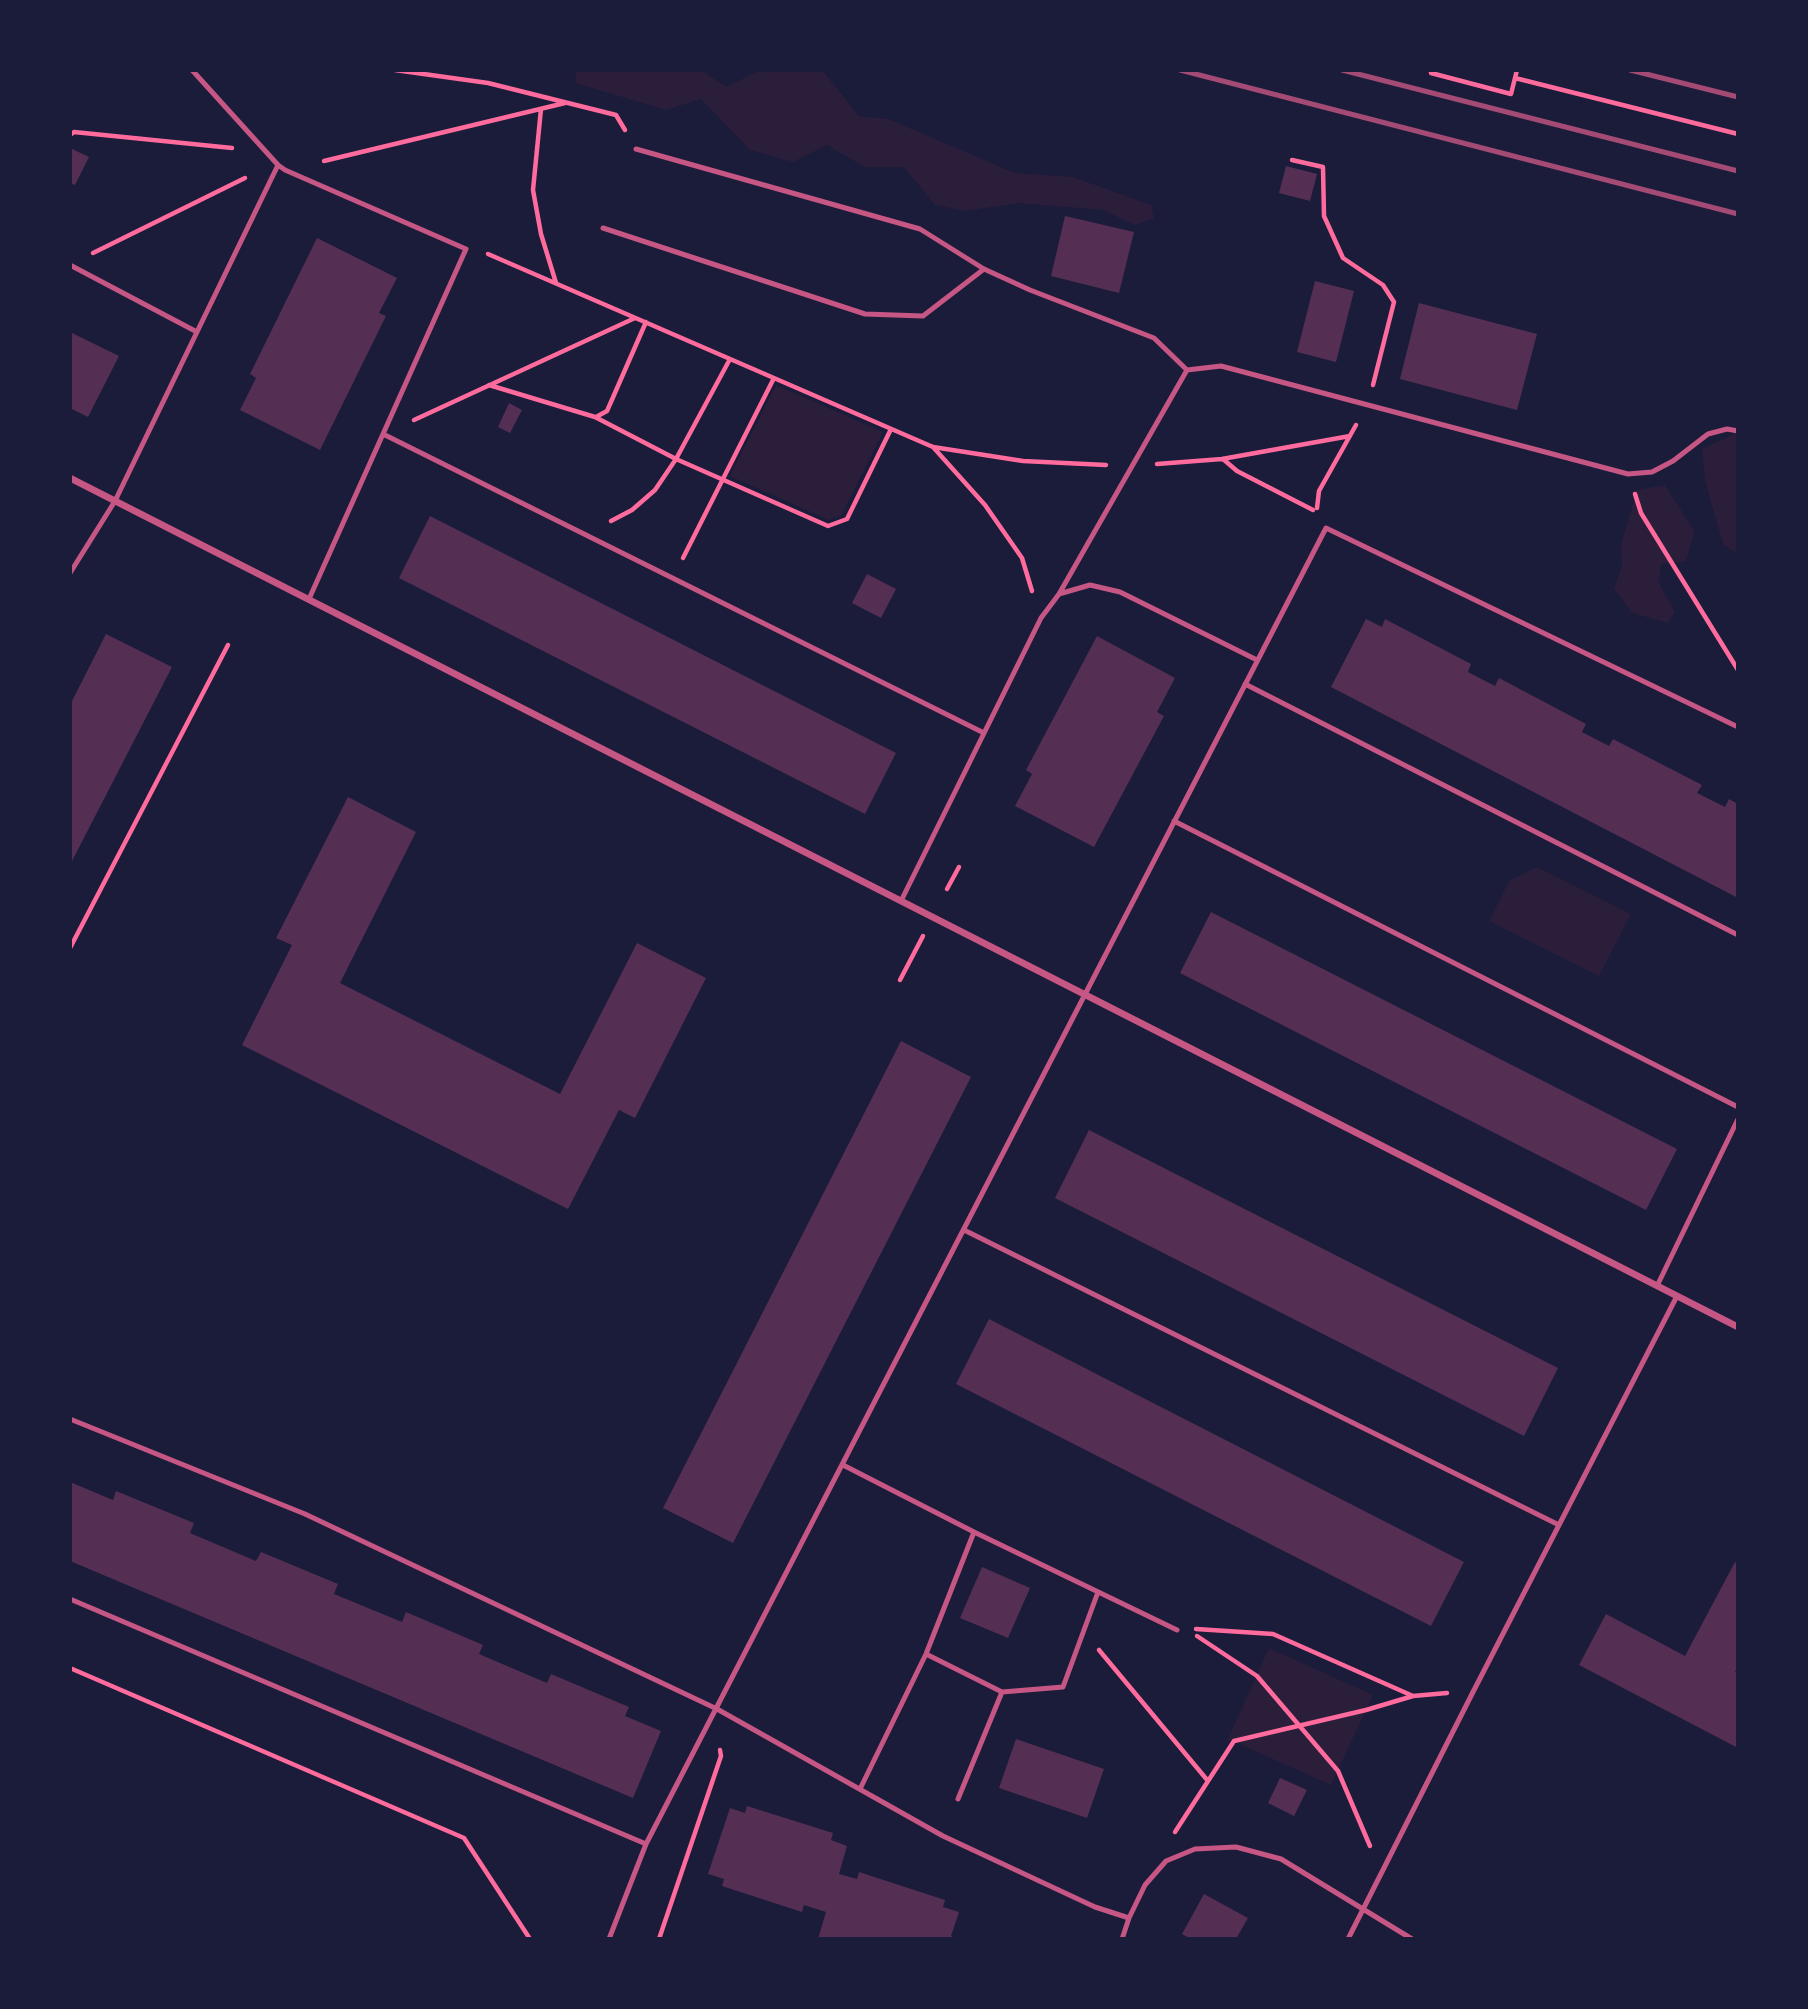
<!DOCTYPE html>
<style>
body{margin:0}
#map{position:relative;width:1808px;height:2009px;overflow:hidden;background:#1b1b3a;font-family:"Exo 2",sans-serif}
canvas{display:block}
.frame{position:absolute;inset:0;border:72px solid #1b1b3a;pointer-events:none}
</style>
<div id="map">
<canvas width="1808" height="2009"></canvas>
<div class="frame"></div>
</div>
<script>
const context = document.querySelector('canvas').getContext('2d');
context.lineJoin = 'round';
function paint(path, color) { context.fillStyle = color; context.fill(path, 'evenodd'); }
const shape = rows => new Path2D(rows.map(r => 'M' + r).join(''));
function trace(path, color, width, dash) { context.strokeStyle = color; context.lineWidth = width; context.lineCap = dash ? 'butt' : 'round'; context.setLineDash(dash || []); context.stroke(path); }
paint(shape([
 [576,70,701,70,726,87,761,70,822,70,859,116,888,119,1015,173,1073,177,1151,205,1154,218,1135,225,1103,210,1018,203,966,211,935,205,904,167,865,167,827,145,793,162,750,150,701,99,666,110,575,83],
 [776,385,883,432,841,516,829,520,730,476],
 [1738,432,1738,554,1723,544,1705,481,1702,449],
 [1665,485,1695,532,1686,561,1661,564,1659,583,1675,612,1668,623,1632,613,1614,589,1622,565,1621,545,1637,490],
 [1537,867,1631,914,1599,976,1489,921,1509,881],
 [1269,1648,1373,1695,1331,1785,1228,1739]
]), '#2a1e3b');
paint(shape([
 [70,148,89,157,75,185,70,183],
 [1286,166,1317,174,1310,201,1279,193],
 [1065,216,1134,232,1119,293,1051,276],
 [317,238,397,278,379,313,386,316,320,450,240,410,256,378,250,374],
 [1315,281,1354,291,1336,362,1297,352],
 [1419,303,1537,334,1517,410,1400,379],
 [70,332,119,356,88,417,70,408],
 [509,403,522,410,510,433,498,427],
 [430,516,896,753,865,814,399,578],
 [867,574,896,589,881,618,852,603],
 [1366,619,1382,627,1385,619,1471,664,1468,672,1495,686,1499,678,1586,724,1582,732,1609,746,1613,739,1702,785,1697,793,1725,807,1729,799,1738,804,1738,898,1331,687],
 [106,634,172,667,70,865,70,705],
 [1097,636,1175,678,1157,712,1164,716,1094,847,1015,806,1032,774,1026,770],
 [348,797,416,832,340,983,560,1094,637,943,706,978,635,1118,619,1110,568,1209,242,1045,292,945,276,938],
 [1211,912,1677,1149,1646,1210,1180,973],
 [901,1041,971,1077,733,1543,663,1508],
 [1089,1130,1558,1368,1524,1436,1055,1198],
 [989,1319,1464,1562,1431,1626,956,1384],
 [70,1482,113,1500,116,1491,194,1523,190,1533,256,1561,261,1552,338,1584,334,1594,402,1622,406,1612,483,1645,479,1654,547,1683,551,1674,629,1707,625,1716,661,1731,633,1798,70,1561],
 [1735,1562,1738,1564,1738,1667,1735,1672,1738,1673,1738,1748,1579,1665,1606,1614,1685,1656],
 [982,1567,1030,1588,1008,1638,960,1618],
 [1016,1739,1104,1769,1087,1818,999,1788],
 [1280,1778,1307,1790,1294,1816,1268,1803],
 [747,1806,833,1833,831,1840,847,1846,839,1874,857,1879,859,1872,945,1900,943,1907,959,1912,951,1936,958,1939,818,1939,826,1912,804,1905,802,1912,722,1886,724,1879,708,1874,730,1808,745,1813],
 [1204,1894,1248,1918,1236,1939,1191,1939,1182,1934]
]), '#542f53');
trace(shape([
 [395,70,488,83,616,115,625,130],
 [1431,70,1431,73,1511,94,1517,70],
 [1515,78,1738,134],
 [541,109,533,190,541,234,556,283],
 [70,135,74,132,232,148],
 [1292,160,1323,167,1324,216,1343,258,1383,285,1394,302,1373,385],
 [324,161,565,103],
 [93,253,245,178],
 [488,254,933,447,1023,461,1106,465],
 [489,385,595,417,676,459,828,526,847,519,891,429],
 [596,417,607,411,646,322],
 [414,420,635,318],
 [933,447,985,505,1022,558,1032,591],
 [1223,459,1237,471,1313,510],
 [1157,464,1222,459,1350,436],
 [1635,494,1641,513,1738,670],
 [1317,508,1319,491,1356,425],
 [611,521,632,510,655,490,676,459,730,359],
 [683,558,774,378],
 [947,889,959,867],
 [70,948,228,645],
 [900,980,923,936],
 [1196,1629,1273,1634,1413,1696,1447,1693],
 [1197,1636,1257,1676,1338,1771,1370,1846],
 [1099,1650,1208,1781],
 [70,1668,464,1838,530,1939],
 [1175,1832,1234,1741,1366,1710,1413,1696],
 [659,1939,721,1756,720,1750]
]), '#ff6b9d', 4.5);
trace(shape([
 [192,70,278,165],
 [636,149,920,229,984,269,1030,290,1154,338,1187,370],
 [603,228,865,314,923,316,984,269],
 [70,265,197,332],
 [383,434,984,733],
 [70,573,115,501,278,165,285,170,466,249,309,599],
 [1059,594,1187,370,1221,366,1628,474,1652,472,1673,461,1708,434,1727,429,1738,431],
 [1245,684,1738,935],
 [1174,821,1738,1107],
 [901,901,1041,618,1059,594,1090,585,1120,592,1257,660],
 [964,1230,1559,1525],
 [1657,1286,1738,1119],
 [70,1419,305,1514,717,1709,943,1836,1095,1907,1129,1918],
 [843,1465,974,1532,926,1654,860,1789],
 [974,1532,1177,1630],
 [70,1599,646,1844],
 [926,1654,1002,1692],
 [958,1799,1002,1692,1063,1687,1098,1592],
 [609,1939,646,1844,1326,528,1738,727],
 [1122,1939,1129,1918,1145,1885,1166,1861,1195,1849,1236,1847,1281,1859,1412,1939],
 [1348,1939,1473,1692,1677,1296]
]), '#c65784', 5);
trace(shape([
 [70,478,1738,1327]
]), '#c65784', 7);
trace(shape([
 [1180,70,1738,214],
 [1342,70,1738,171],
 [1630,70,1738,97]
]), '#a44b75', 5);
</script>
